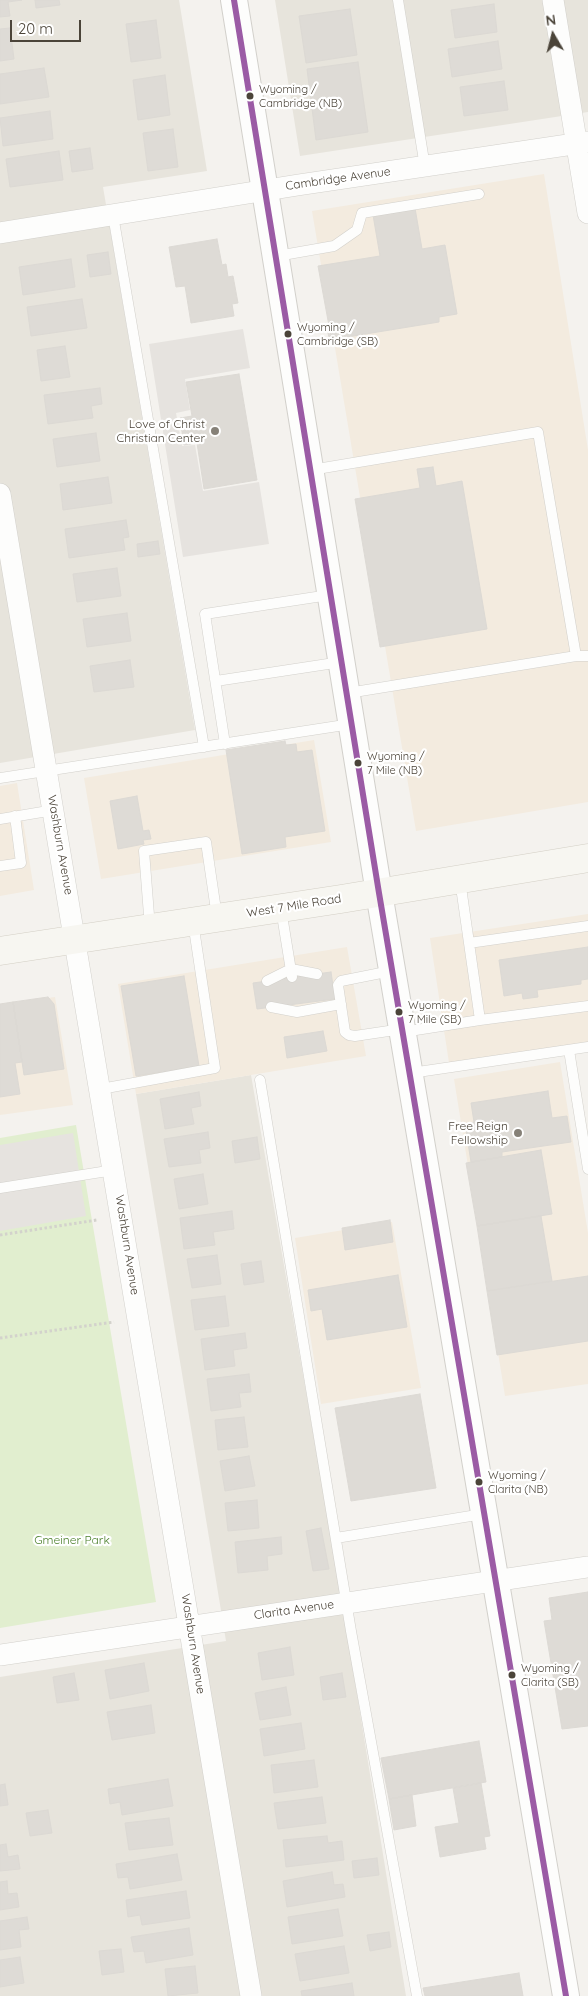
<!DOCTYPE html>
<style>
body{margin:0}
#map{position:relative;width:588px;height:1996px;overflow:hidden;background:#f4f2ee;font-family:Quicksand,sans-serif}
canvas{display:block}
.north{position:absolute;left:528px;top:10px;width:50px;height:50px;-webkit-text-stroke:4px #fff;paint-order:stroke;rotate:352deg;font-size:14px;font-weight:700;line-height:20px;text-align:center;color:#4b4439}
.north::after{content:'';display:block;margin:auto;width:18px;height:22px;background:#4b4439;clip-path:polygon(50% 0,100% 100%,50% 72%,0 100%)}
.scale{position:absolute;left:10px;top:20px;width:71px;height:22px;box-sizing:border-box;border:2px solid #4b4439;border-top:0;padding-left:6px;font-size:15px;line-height:18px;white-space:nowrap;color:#4b4439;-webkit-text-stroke:4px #fff;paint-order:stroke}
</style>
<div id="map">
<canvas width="588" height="1996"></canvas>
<div class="north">N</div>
<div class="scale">20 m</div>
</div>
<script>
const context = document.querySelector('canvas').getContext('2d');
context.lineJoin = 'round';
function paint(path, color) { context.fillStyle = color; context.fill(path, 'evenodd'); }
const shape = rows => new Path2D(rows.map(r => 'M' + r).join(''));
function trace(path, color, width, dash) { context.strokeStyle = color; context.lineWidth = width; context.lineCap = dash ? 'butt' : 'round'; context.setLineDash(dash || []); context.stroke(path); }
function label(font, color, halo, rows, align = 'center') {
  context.font = font + ' Quicksand,sans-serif'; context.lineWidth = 4.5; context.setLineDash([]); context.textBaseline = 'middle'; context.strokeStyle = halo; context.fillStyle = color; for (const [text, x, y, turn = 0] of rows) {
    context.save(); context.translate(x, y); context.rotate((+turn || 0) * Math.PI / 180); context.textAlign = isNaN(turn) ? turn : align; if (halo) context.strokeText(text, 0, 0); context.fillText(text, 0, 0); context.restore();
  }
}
paint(shape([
 [0,0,179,0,207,171,103,187,195,730,0,763],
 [275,0,588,0,588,112,300,156],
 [251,1075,337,1571,406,1996,0,1996,0,1677,226,1641,136,1094]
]), '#e7e4dc');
paint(shape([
 [544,174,588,450,588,802,416,831,312,211],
 [314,740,331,842,101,879,84,778],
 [17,783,34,890,0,896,0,786],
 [588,914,588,1042,449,1063,430,938],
 [347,947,366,1056,136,1094,118,984],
 [55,997,73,1105,0,1115,0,1005],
 [560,1062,588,1233,588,1384,505,1396,454,1079],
 [392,1222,421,1388,321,1404,295,1238]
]), '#f3ebdf');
paint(shape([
 [76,1125,156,1602,0,1628,0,1138]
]), '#e1eecf');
paint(shape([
 [243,329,250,368,185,379,190,410,176,413,182,446,195,445,203,491,259,482,269,544,183,557,149,344],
 [73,1133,86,1216,0,1231,0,1145]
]), '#e6e3df');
const building = shape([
 [0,0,22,0,8,2,10,16,0,17,0,0],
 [35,0,59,0,60,5,36,8,35,0],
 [494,4,497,32,455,38,451,10,494,4],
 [350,9,357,55,306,63,299,16,350,9],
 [156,20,161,58,131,62,126,24,156,20],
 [10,28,14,59,0,61,0,29,10,28],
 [498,41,502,69,452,77,448,49,498,41],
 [358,62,368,132,316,140,307,69,358,62],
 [44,68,49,97,0,104,0,74,44,68],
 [165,75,170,115,138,120,133,80,165,75],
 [504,81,508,110,464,116,460,87,504,81],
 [50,111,53,139,3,146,0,118,50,111],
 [173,129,178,167,148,171,143,133,173,129],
 [90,148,93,169,72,172,69,151,90,148],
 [59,151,63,180,10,187,6,159,59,151],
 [415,208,422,249,445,245,457,314,439,317,439,322,347,337,347,342,330,345,327,326,329,326,318,266,380,256,373,215,415,208],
 [217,239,222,265,226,264,228,277,233,276,238,303,232,304,234,316,191,323,185,286,176,287,169,247,217,239],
 [108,252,111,274,90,277,87,255,108,252],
 [71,259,75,287,23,295,19,267,71,259],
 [82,299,87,328,31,336,27,307,82,299],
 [65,346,70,377,41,381,37,350,65,346],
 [239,374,257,480,204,489,197,443,184,445,180,418,192,416,186,382,239,374],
 [100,388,102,404,91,406,93,418,48,424,44,395,100,388],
 [96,433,100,461,57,467,53,439,96,433],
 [433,467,436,486,462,481,487,629,380,647,355,499,420,488,417,469,433,467],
 [108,477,112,503,63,510,60,484,108,477],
 [126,520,129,537,123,538,125,550,69,558,65,529,126,520],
 [158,541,160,554,138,557,137,544,158,541],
 [117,568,121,596,77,602,73,574,117,568],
 [127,613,131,641,87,647,83,619,127,613],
 [130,660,134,687,94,692,90,666,130,660],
 [285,741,286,745,296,744,297,752,312,750,325,831,285,837,286,847,242,854,226,750,285,741],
 [137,796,143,831,149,830,151,839,143,840,144,844,118,849,110,801,137,796],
 [588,947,588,979,581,980,581,984,537,990,538,997,523,999,522,993,504,996,499,960,588,947],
 [331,972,335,999,257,1009,253,983,331,972],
 [184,976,199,1066,136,1076,121,986,184,976],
 [48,997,54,1004,64,1069,24,1075,13,1002,48,997],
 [13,1002,22,1062,15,1063,20,1094,0,1097,0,1004,13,1002],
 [323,1031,327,1051,287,1058,284,1037,323,1031],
 [548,1091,552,1118,567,1116,571,1142,502,1152,502,1157,471,1162,465,1124,474,1122,471,1103,548,1091],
 [199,1092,201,1106,191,1108,194,1124,165,1129,160,1099,199,1092],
 [208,1132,210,1148,199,1150,201,1163,169,1167,164,1139,208,1132],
 [257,1137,260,1159,235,1163,232,1141,257,1137],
 [541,1150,552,1214,477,1226,466,1163,541,1150],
 [203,1174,208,1204,179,1209,174,1179,203,1174],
 [232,1211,234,1229,213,1232,215,1245,184,1249,180,1218,232,1211],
 [541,1216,552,1281,487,1291,477,1226,541,1216],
 [390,1220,393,1242,345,1250,342,1228,390,1220],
 [217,1255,221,1284,192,1288,187,1259,217,1255],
 [261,1261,264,1282,244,1285,241,1264,261,1261],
 [398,1275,407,1327,327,1340,322,1309,311,1311,308,1290,398,1275],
 [588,1276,588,1341,497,1355,487,1291,588,1276],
 [225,1296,229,1326,195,1330,191,1300,225,1296],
 [245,1333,247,1348,233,1350,235,1366,205,1370,201,1339,245,1333],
 [249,1374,251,1392,239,1393,241,1407,211,1411,207,1379,249,1374],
 [420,1394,436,1488,351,1501,335,1408,420,1394],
 [244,1417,248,1447,218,1450,215,1420,244,1417],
 [249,1456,255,1486,225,1491,220,1461,249,1456],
 [257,1500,259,1528,228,1531,225,1503,257,1500],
 [321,1528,329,1569,313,1571,306,1531,321,1528],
 [281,1537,282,1554,267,1556,268,1570,238,1573,235,1542,281,1537],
 [588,1592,588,1726,562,1729,544,1621,552,1620,549,1598,588,1592],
 [290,1647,294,1675,262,1680,258,1653,290,1647],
 [144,1663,149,1691,110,1699,105,1670,144,1663],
 [74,1673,79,1700,57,1703,53,1677,74,1673],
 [342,1673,346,1697,323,1700,320,1677,342,1673],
 [286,1687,291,1715,260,1720,255,1693,286,1687],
 [151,1705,155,1733,112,1740,107,1712,151,1705],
 [301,1723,305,1749,264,1756,260,1729,301,1723],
 [479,1741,486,1782,389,1799,381,1758,479,1741],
 [314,1760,318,1787,274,1793,271,1765,314,1760],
 [168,1779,173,1806,122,1815,120,1802,110,1804,108,1789,168,1779],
 [481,1783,490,1836,484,1837,486,1849,440,1857,435,1827,459,1823,453,1788,481,1783],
 [5,1784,8,1805,0,1806,0,1785,5,1784],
 [412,1795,416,1826,394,1830,389,1799,412,1795],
 [322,1797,326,1823,278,1829,274,1803,322,1797],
 [48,1810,52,1833,30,1836,26,1813,48,1810],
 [169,1818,173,1845,129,1850,125,1823,169,1818],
 [327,1836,328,1843,342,1841,344,1860,286,1867,283,1840,327,1836],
 [6,1844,8,1857,18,1855,20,1869,0,1871,0,1845,6,1844],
 [177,1854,182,1880,130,1889,128,1877,118,1878,116,1864,177,1854],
 [377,1858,379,1875,354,1878,352,1861,377,1858],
 [332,1872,334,1885,343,1884,345,1897,287,1907,283,1881,332,1872],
 [7,1881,8,1894,17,1893,19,1907,0,1910,0,1882,7,1881],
 [186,1891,190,1918,142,1925,140,1915,128,1917,126,1900,186,1891],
 [338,1909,343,1936,292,1944,288,1917,338,1909],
 [27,1917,29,1929,19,1930,21,1947,0,1950,0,1921,27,1917],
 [189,1928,193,1955,146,1963,144,1951,134,1952,131,1937,189,1928],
 [389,1932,391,1947,370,1951,367,1935,389,1932],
 [344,1946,349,1973,300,1981,295,1954,344,1946],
 [121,1949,124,1972,102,1975,99,1951,121,1949],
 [20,1957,24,1983,0,1987,0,1960,20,1957],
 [195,1966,198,1993,168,1996,165,1969,195,1966],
 [519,1973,523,1996,425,1996,423,1988,519,1973],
 [352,1983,354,1996,302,1996,301,1991,352,1983]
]);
paint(building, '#dedbd6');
trace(building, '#dcd9d4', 1);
const service = shape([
 [398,0,425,167],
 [113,215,204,747],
 [277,256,334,246,357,230,362,213,479,194],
 [311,470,538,432,576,656,348,693],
 [576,656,588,656],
 [216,681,341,662],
 [225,744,205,614,329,595],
 [0,778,351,724],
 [0,819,54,810],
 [0,866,21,863,15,816],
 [281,909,292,977],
 [150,928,144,851,206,842,217,917],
 [469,943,588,926],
 [391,971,341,981,338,985,345,1032,349,1035,355,1036,402,1029],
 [267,981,291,969,317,974],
 [271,1007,297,1012,341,1004],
 [480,1020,588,1006],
 [403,1032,480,1020,460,880],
 [569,1050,588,1169],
 [411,1073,588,1047],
 [260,1080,351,1631,417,1996],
 [101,1089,215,1068,193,922],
 [0,1188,114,1170],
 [336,1538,483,1514]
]);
const minor = shape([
 [553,0,588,213],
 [0,233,298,185,588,142],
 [0,494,251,1996],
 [0,1655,588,1567]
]);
const tertiary = shape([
 [234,0,379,893,566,1996]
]);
const secondary = shape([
 [0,951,341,899,588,858]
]);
trace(service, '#d2d0cb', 11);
trace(minor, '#d2d0cb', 22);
trace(tertiary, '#d2d0cb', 28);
trace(secondary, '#d3cfc5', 29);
trace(shape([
 [0,1235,97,1220],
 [0,1338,114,1322]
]), '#d3d2cc', 3, [2.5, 2.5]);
trace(service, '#fdfdfc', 10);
trace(minor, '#fdfdfc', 21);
trace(tertiary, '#fdfdfc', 26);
trace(secondary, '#f7f6f1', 28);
trace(shape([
 [234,0,379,893,566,1996]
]), '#9b5ba5', 6);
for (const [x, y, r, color] of [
 [250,96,4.5,"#4b4439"],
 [288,334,4.5,"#4b4439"],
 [215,431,5,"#868178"],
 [358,763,4.5,"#4b4439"],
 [399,1012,4.5,"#4b4439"],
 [518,1133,5,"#868178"],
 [479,1482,4.5,"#4b4439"],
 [512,1675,4.5,"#4b4439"]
]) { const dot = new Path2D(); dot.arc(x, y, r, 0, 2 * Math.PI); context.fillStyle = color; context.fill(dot); trace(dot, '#fff', 2); }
label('11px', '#4b4439', '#fff', [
 ["Wyoming /",259,90],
 ["Cambridge (NB)",259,104],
 ["Wyoming /",297,328],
 ["Cambridge (SB)",297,342],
 ["Wyoming /",367,757],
 ["7 Mile (NB)",367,771],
 ["Wyoming /",408,1006],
 ["7 Mile (SB)",408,1020],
 ["Wyoming /",488,1476],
 ["Clarita (NB)",488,1490],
 ["Wyoming /",521,1669],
 ["Clarita (SB)",521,1683]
], 'left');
label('12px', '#4b4439', '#fff', [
 ["Cambridge Avenue",338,179,-8],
 ["Washburn Avenue",60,845,80],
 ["West 7 Mile Road",294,906,-9],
 ["Washburn Avenue",127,1245,81],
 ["Clarita Avenue",294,1610,-8],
 ["Washburn Avenue",193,1644,81]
]);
label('12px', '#4b4439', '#fff', [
 ["Love of Christ",205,424],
 ["Christian Center",205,438],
 ["Free Reign",508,1126],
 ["Fellowship",508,1140]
], 'right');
label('12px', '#4a7f2a', '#fff', [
 ["Gmeiner Park",72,1540]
]);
</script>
